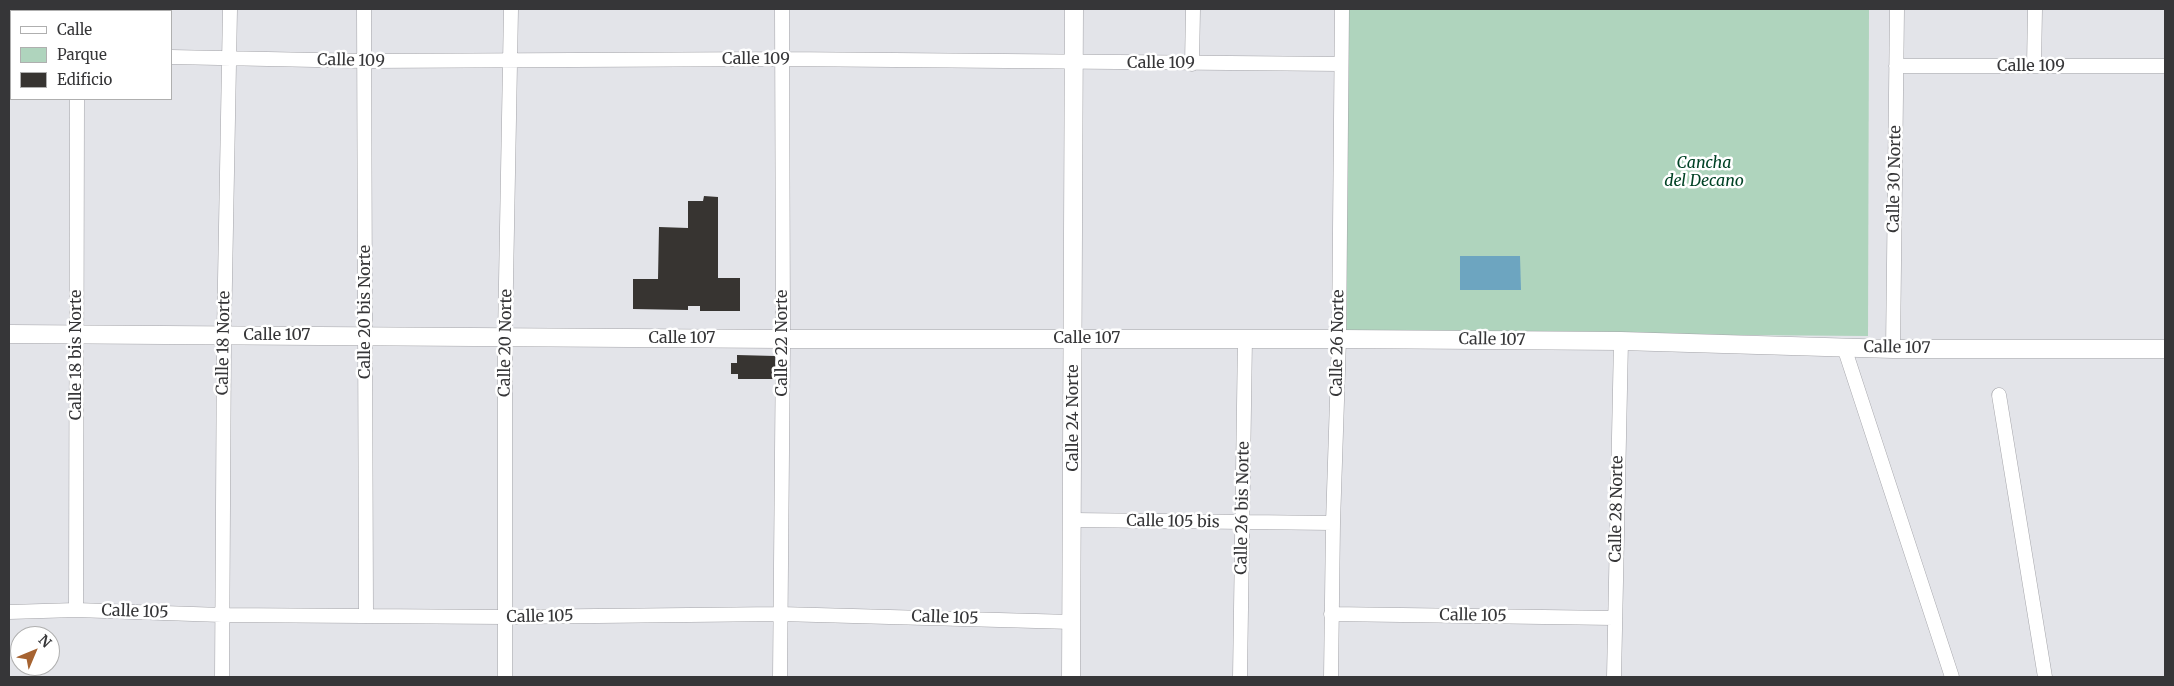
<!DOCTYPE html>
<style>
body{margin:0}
#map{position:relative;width:2174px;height:686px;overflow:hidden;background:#e3e4e9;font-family:Merriweather,serif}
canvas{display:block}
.frame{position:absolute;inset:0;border:10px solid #363638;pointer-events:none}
.legend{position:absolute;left:10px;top:10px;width:162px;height:90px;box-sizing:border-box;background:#fff;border:1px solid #afafaf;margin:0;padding:6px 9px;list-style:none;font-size:15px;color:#363638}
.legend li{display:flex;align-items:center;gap:10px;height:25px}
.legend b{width:25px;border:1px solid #afafaf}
.north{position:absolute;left:10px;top:626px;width:50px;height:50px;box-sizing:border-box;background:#fff;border:1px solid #afafaf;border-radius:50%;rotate:45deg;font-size:14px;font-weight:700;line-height:20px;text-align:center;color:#363638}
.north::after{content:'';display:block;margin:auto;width:18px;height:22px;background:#a66331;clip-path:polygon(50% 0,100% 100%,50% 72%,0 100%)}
</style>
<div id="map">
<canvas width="2174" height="686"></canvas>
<div class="frame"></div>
<ul class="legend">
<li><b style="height:6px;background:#fff"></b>Calle</li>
<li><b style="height:14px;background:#afd4bd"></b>Parque</li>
<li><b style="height:14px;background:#373431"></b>Edificio</li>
</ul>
<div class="north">N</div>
</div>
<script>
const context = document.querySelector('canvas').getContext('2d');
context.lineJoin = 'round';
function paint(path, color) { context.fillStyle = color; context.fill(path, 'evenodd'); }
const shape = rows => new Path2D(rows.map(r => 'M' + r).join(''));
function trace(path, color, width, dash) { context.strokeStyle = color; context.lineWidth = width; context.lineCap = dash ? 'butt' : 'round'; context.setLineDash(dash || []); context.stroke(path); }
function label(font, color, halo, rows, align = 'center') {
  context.font = font + ' Merriweather,serif'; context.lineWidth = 5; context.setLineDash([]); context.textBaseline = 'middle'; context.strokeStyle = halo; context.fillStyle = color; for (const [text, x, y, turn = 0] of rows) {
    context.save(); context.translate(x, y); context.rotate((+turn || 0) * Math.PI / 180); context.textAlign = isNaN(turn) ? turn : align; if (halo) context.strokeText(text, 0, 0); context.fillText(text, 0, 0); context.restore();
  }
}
paint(shape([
 [1346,9,1869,9,1868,336,1345,332]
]), '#afd4bd');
paint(shape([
 [1460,256,1520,256,1521,290,1460,290]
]), '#6da5c0');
paint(shape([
 [704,196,718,197,718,278,740,278,740,311,700,311,700,306,688,306,688,310,633,309,633,279,658,279,659,227,688,228,688,201,703,201],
 [737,355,775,356,775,379,738,379,738,374,731,374,731,363,737,363]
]), '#373431');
const minor = shape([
 [364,9,366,615],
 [9,54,11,54],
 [171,57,364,61,782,59,1341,64],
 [1192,64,1193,9],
 [1896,66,2165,66],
 [2034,66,2035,9],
 [1844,347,1952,677],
 [1893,349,1897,9],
 [1999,395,2045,677],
 [1073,520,1333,523],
 [76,610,77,99],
 [9,612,76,610,222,615,505,617,780,614,1072,622],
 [1331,614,1614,618],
 [222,677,224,335,230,9],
 [505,677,505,337,511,9],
 [780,677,783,339,782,9],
 [1240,677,1245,338],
 [1331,677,1333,523,1339,339,1342,9],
 [1614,677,1621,341]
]);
const tertiary = shape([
 [9,334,783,339,1339,339,1621,341,1893,349,2165,349],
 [1071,677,1074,9]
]);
trace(minor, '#a3a3a8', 15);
trace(tertiary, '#a3a3a8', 19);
trace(minor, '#fff', 14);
trace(tertiary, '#fff', 18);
label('16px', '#363638', '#fff', [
 ["Calle 109",756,59],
 ["Calle 109",351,61,1],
 ["Calle 109",1161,63],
 ["Calle 109",2031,66],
 ["Calle 30 Norte",1895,179,-89],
 ["Calle 20 bis Norte",365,312,-90],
 ["Calle 107",277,335],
 ["Calle 107",682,338],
 ["Calle 107",1087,338],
 ["Calle 107",1492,340,1],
 ["Calle 18 Norte",224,343,-89],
 ["Calle 20 Norte",506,343,-89],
 ["Calle 22 Norte",782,343,-90],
 ["Calle 26 Norte",1338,343,-89],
 ["Calle 107",1897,348,1],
 ["Calle 18 bis Norte",76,355,-90],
 ["Calle 24 Norte",1073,418,-90],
 ["Calle 26 bis Norte",1243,508,-89],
 ["Calle 28 Norte",1617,509,-89],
 ["Calle 105 bis",1173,522,1],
 ["Calle 105",135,612,2],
 ["Calle 105",1473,616,1],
 ["Calle 105",540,617,-1],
 ["Calle 105",945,618,2]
]);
label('italic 16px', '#004225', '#fff', [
 ["Cancha",1704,163],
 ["del Decano",1704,181]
]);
</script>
